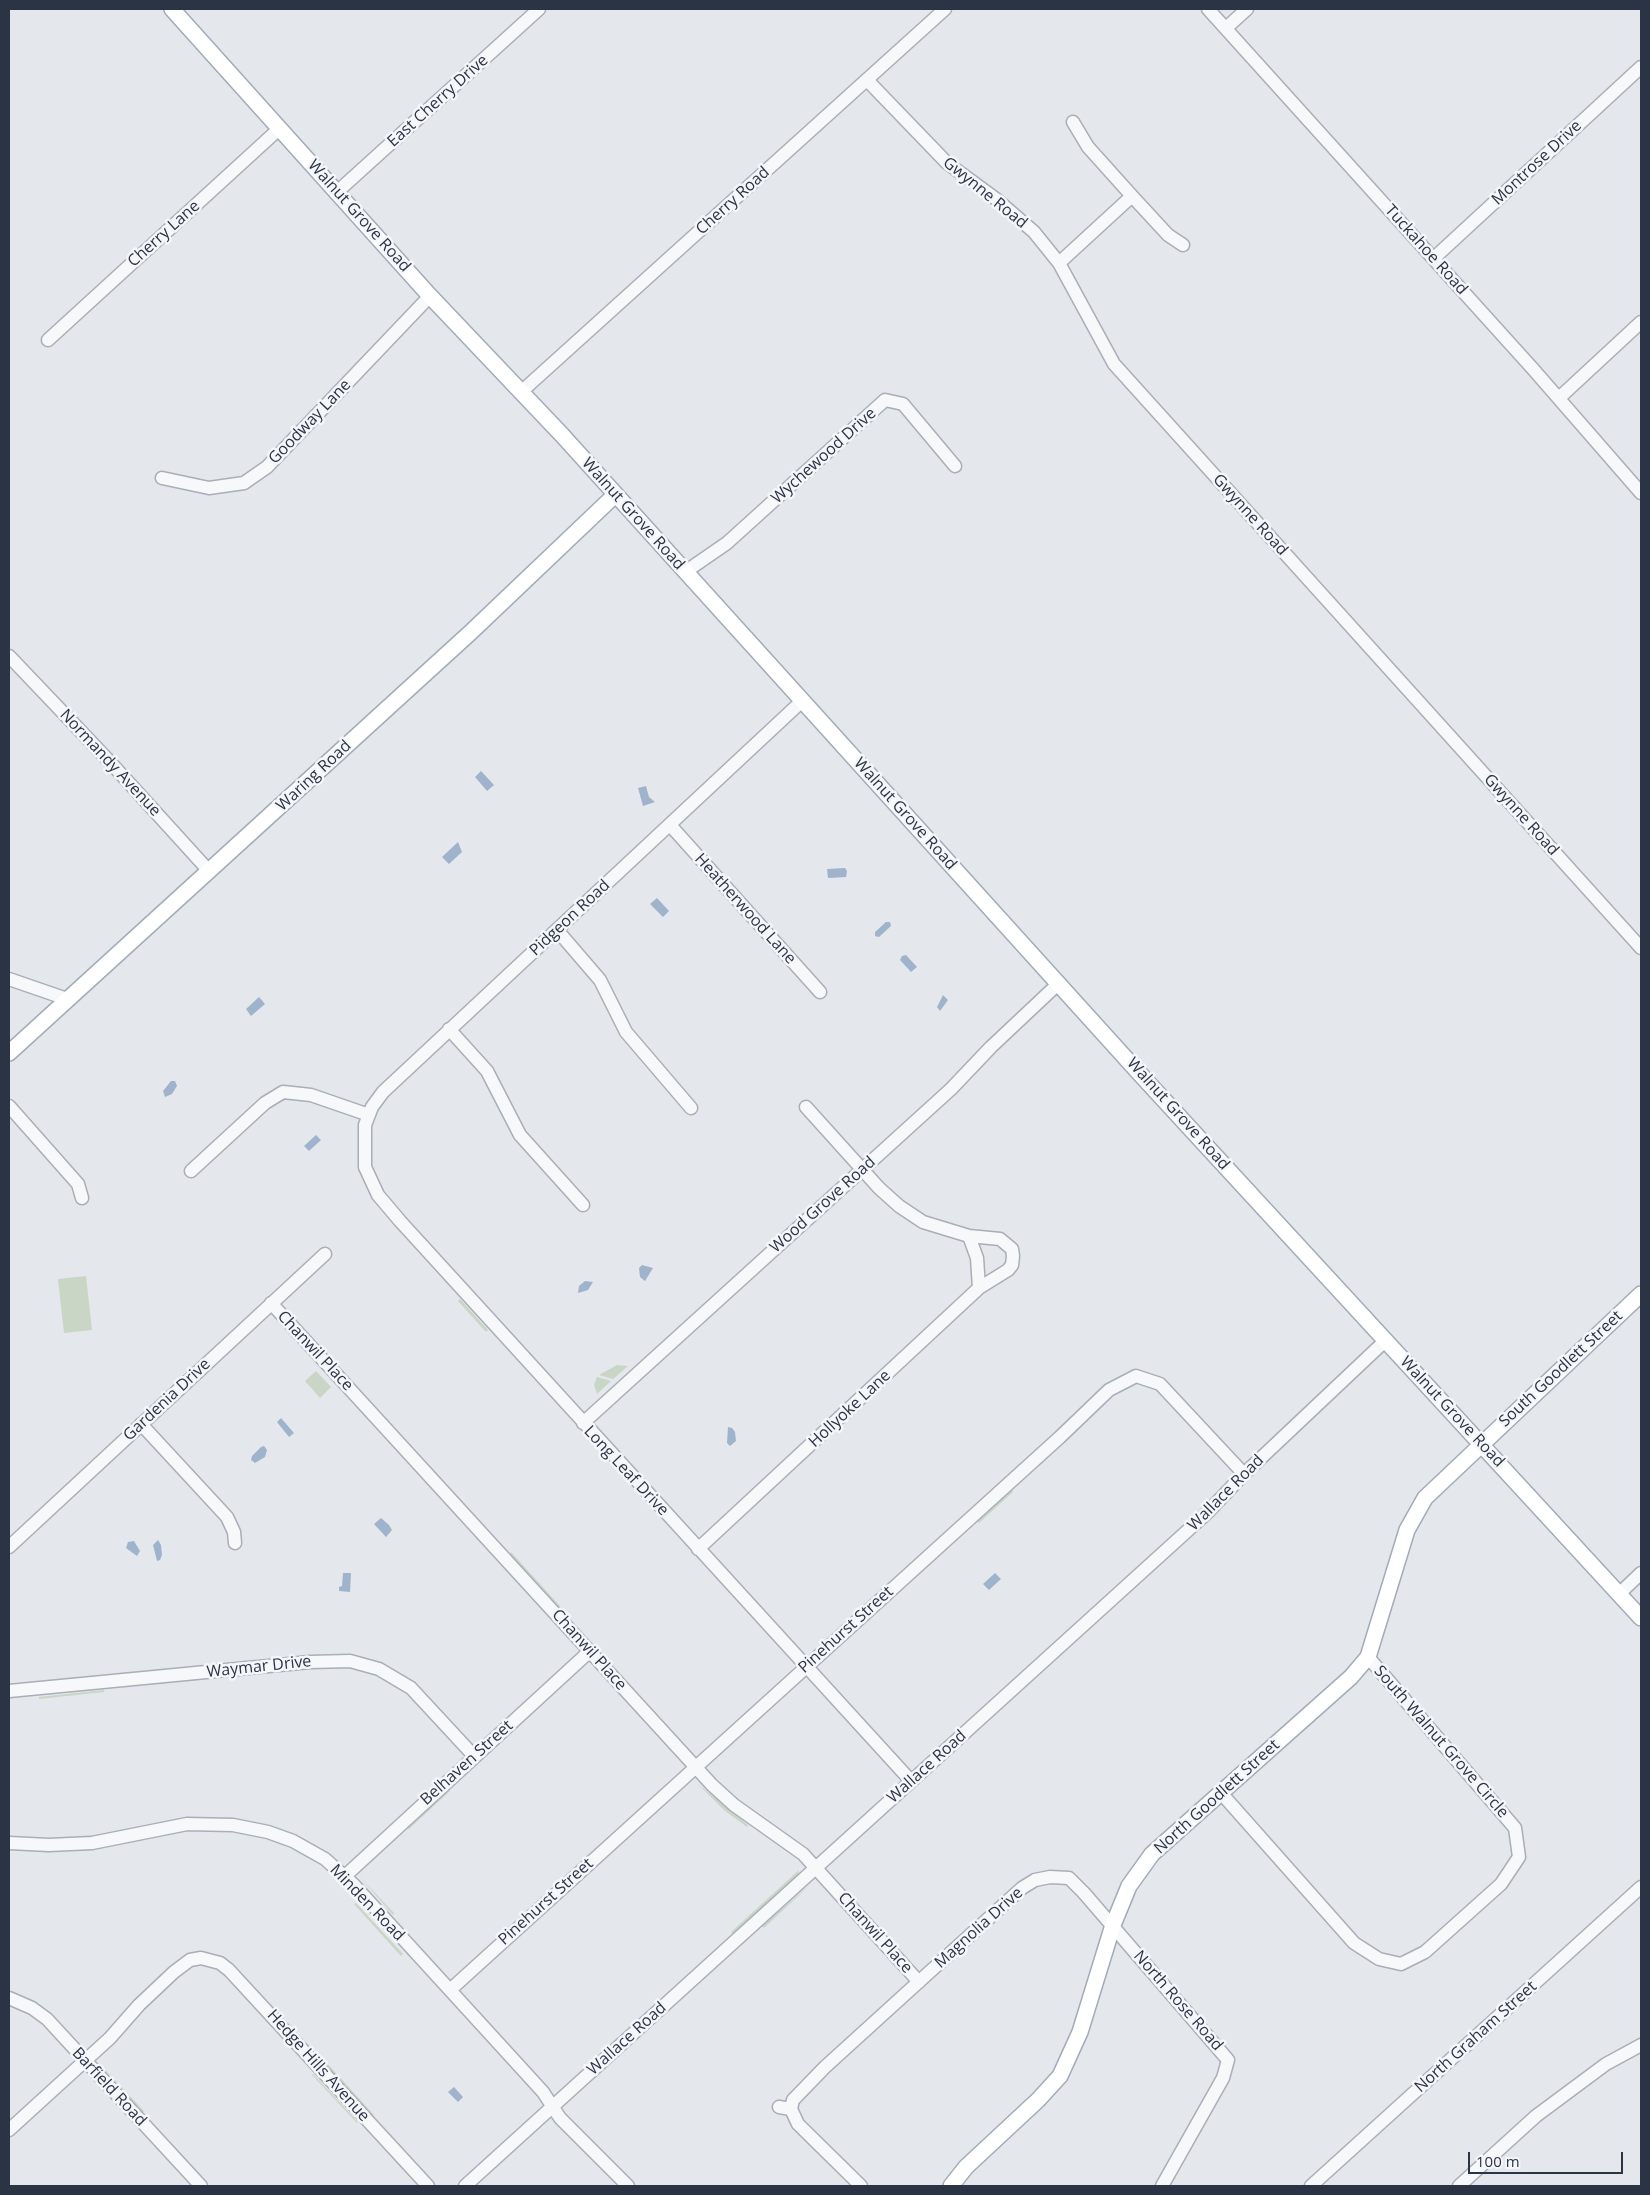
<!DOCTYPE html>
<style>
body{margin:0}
#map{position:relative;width:1650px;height:2195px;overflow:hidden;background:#e4e7ec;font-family:"Open Sans",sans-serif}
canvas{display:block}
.frame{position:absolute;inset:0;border:10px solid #2b3445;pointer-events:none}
.scale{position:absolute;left:1468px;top:2152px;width:155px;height:22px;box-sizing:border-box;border:2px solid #2b3445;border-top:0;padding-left:6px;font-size:15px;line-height:18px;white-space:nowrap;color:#2b3445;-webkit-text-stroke:4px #f4f6f9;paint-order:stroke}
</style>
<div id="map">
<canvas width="1650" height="2195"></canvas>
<div class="frame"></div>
<div class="scale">100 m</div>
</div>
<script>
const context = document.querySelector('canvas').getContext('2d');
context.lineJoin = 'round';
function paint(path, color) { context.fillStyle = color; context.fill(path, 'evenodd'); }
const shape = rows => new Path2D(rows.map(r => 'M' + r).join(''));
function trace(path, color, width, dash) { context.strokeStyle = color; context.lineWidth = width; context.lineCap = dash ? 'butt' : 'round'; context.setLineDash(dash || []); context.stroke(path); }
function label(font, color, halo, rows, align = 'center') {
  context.font = font + ' "Open Sans",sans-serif'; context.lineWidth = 5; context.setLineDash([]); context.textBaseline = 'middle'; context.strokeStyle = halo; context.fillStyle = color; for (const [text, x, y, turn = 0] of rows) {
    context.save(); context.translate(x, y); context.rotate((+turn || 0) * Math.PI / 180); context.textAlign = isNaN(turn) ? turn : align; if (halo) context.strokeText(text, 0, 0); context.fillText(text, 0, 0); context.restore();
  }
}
paint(shape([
 [86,1276,92,1330,64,1333,58,1279],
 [460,1299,488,1330,486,1332,458,1301],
 [617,1365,628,1366,613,1379,599,1375],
 [316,1371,331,1387,320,1398,305,1381],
 [597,1377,611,1381,597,1394,594,1385],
 [1012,1490,1013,1492,979,1523,977,1522],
 [511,1552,560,1606,559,1607,510,1554],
 [104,1690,104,1692,39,1699,39,1697],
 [697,1783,748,1825,747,1827,724,1810],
 [449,1790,450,1791,409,1829,408,1828],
 [799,1870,798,1875,733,1934,731,1932],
 [360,1877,394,1913,393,1915],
 [813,1882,764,1928,762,1926],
 [356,1903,403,1954,401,1956,354,1904],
 [325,2061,374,2115,373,2116,323,2063],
 [101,2065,144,2111,143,2113],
 [313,2074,358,2122,357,2123,312,2075]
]), '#c9d6c5');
paint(shape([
 [481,771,494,785,487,791,475,777],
 [646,786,649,797,655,802,643,806,638,788],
 [458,842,462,852,449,864,442,857],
 [845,868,847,871,846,877,828,878,827,869],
 [657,898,669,911,663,917,650,904],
 [886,922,890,922,891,926,879,937,875,936,875,932],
 [906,955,917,967,911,972,900,960,902,956],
 [943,995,948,1000,940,1011,937,1007],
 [259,997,265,1004,251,1016,246,1009],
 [171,1081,175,1081,177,1086,172,1094,165,1097,163,1091],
 [316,1135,321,1140,309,1151,304,1146],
 [642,1265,653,1268,645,1281,640,1277,639,1268],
 [585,1281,593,1282,588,1290,578,1293,579,1286],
 [281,1418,294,1433,289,1437,277,1422],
 [728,1427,732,1428,735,1432,736,1441,730,1446,727,1443],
 [264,1446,267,1450,265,1457,255,1463,251,1460,252,1456,261,1447],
 [381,1518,389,1525,392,1530,386,1537,374,1524],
 [158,1540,161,1545,162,1555,160,1560,157,1561,153,1545],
 [134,1541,140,1551,137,1556,126,1548,128,1542],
 [343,1573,351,1573,350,1592,339,1591,339,1587,342,1586],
 [995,1573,1001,1579,989,1590,983,1584],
 [454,2087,463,2097,458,2102,448,2092]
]), '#9fb4cc');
const minor = shape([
 [1208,9,1533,369,1641,493],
 [1226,28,1247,9],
 [867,80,947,163,996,199,1034,232,1059,263,1114,364,1641,948],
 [1073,122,1088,147,1132,196,1168,235,1183,245],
 [337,192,539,9],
 [1434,258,1641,67],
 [1059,263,1132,196],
 [48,340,280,128],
 [521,392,945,9],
 [1559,398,1641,322],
 [162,478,209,488,244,483,267,467,430,296],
 [685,572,727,543,885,400,903,404,955,466],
 [9,656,110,762,209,871],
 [802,701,383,1092,372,1107,365,1125,365,1167,378,1195,400,1221,911,1781],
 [670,825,820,992],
 [557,930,600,980,626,1032,691,1108],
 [9,979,67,999],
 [449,1029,487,1071,520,1135,583,1205],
 [9,1106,70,1175,78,1184,82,1198],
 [191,1171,265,1103,283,1092,311,1095,369,1115],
 [969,1236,1000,1239,1012,1249,1013,1256,1012,1265,1008,1270,979,1288],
 [271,1303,712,1785,734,1805,803,1854,919,1982],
 [583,1423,951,1089,991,1047,1059,983],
 [141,1424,227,1517,234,1532,235,1543],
 [9,1547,325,1254],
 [698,1549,979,1288,977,1258,969,1236,923,1222,899,1206,879,1188,806,1107],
 [1620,1593,1641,1573],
 [9,1691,310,1662,350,1661,379,1669,411,1688,474,1756],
 [1222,1794,1354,1943,1379,1959,1401,1964,1425,1952,1501,1884,1519,1857,1515,1828,1368,1657],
 [9,1843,49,1845,92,1843,187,1824,233,1825,268,1832,293,1841,325,1859,354,1885,543,2092,560,2118,628,2186],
 [345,1876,590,1651],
 [450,1990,1060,1437,1109,1390,1136,1376,1160,1384,1244,1474],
 [9,1998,32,2008,47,2019,201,2186],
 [779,2107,791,2109],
 [9,2130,110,2038,139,2005,174,1972,190,1960,201,1958,220,1963,229,1970,428,2186],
 [465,2186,1207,1513,1244,1474,1385,1341],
 [861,2186,798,2124,791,2109,793,2100,825,2067,1022,1888,1035,1880,1050,1877,1069,1878,1084,1893,1228,2060,1223,2078,1162,2186],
 [1311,2186,1641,1887],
 [1459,2186,1536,2116,1606,2064,1641,2045]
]);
const major = shape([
 [172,9,430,296,562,435,1140,1074,1641,1618],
 [9,1053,471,632,615,495],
 [951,2186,966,2167,1038,2100,1060,2076,1080,2032,1113,1925,1129,1886,1152,1854,1351,1677,1368,1657,1407,1530,1425,1498,1641,1294]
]);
trace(minor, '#a9aeb7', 15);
trace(major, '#a3abb8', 18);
trace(minor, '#f7f8fa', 12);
trace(major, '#fff', 15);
label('16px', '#2b3445', '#f4f6f9', [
 ["East Cherry Drive",438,101,-42],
 ["Montrose Drive",1537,163,-43],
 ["Gwynne Road",985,193,39],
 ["Cherry Road",733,201,-42],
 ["Walnut Grove Road",359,216,48],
 ["Cherry Lane",164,234,-42],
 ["Tuckahoe Road",1426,250,48],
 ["Goodway Lane",310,422,-46],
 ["Wychewood Drive",824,456,-42],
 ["Walnut Grove Road",633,514,48],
 ["Gwynne Road",1250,515,48],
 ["Normandy Avenue",110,763,47],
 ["Waring Road",314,776,-43],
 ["Walnut Grove Road",905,814,48],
 ["Gwynne Road",1521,815,48],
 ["Heatherwood Lane",745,909,48],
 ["Pidgeon Road",570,918,-43],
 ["Walnut Grove Road",1178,1114,48],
 ["Wood Grove Road",823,1205,-42],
 ["Chanwil Place",315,1351,47],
 ["South Goodlett Street",1561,1369,-43],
 ["Gardenia Drive",167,1400,-43],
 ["Hollyoke Lane",850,1409,-43],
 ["Walnut Grove Road",1452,1412,47],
 ["Long Leaf Drive",626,1471,47],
 ["Wallace Road",1226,1493,-45],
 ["Pinehurst Street",846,1630,-42],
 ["Chanwil Place",589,1650,48],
 ["Waymar Drive",259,1667,-6],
 ["South Walnut Grove Circle",1441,1742,49],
 ["Belhaven Street",467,1763,-42],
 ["Wallace Road",927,1767,-42],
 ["North Goodlett Street",1217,1797,-42],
 ["Pinehurst Street",546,1902,-42],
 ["Minden Road",367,1903,46],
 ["Magnolia Drive",979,1928,-42],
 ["Chanwil Place",875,1933,48],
 ["North Rose Road",1178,2001,49],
 ["North Graham Street",1476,2037,-42],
 ["Wallace Road",627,2039,-42],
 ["Hedge Hills Avenue",318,2066,48],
 ["Barfield Road",109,2087,47]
]);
</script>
